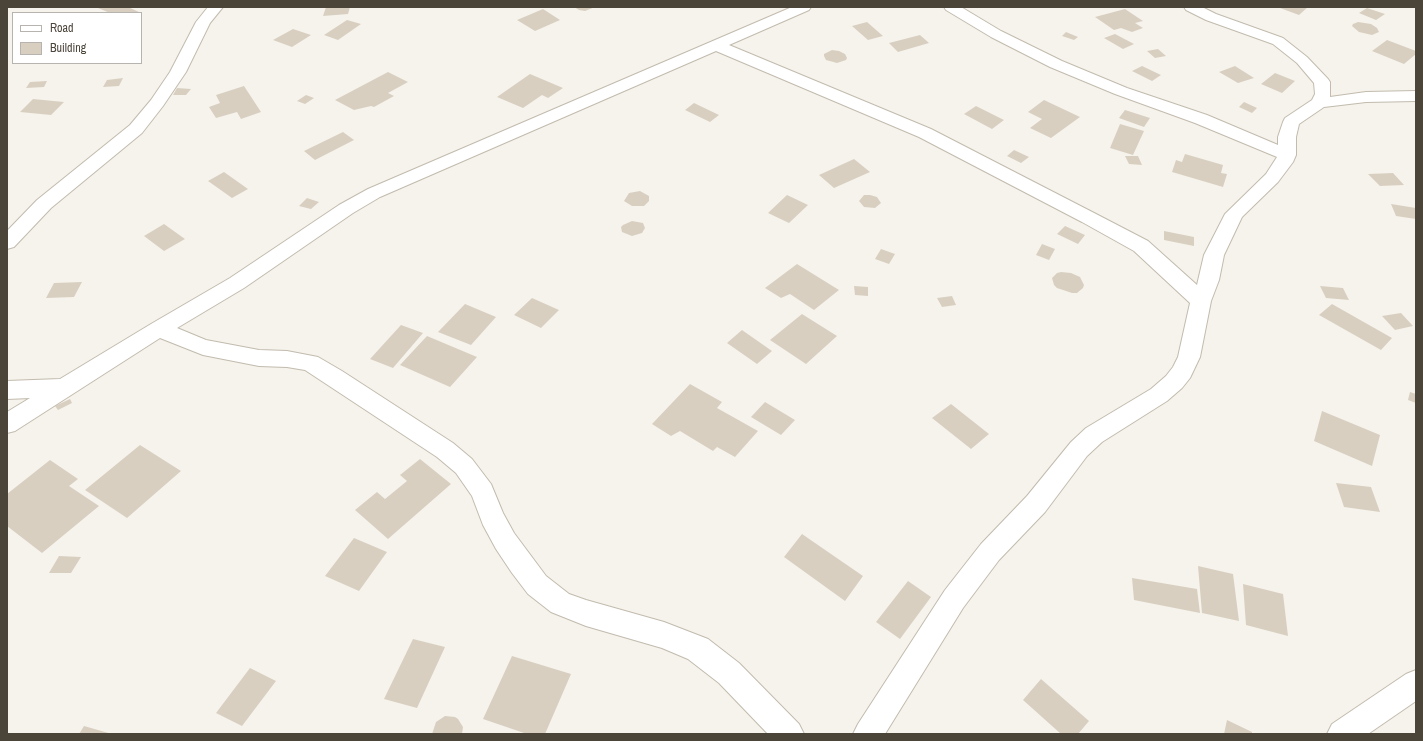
<!DOCTYPE html>
<style>
body{margin:0}
#map{position:relative;width:1423px;height:741px;overflow:hidden;background:#f6f3ec;font-family:"Archivo Narrow",sans-serif}
canvas{display:block}
.frame{position:absolute;inset:0;border:8px solid #4b4439;pointer-events:none}
.legend{position:absolute;left:12px;top:12px;width:130px;height:52px;box-sizing:border-box;background:#fff;border:1px solid #b7b4b0;margin:0;padding:5px 7px;list-style:none;font-size:12px;color:#4b4439}
.legend li{display:flex;align-items:center;gap:8px;height:20px}
.legend b{width:20px;border:1px solid #b7b4b0}
</style>
<div id="map">
<canvas width="1423" height="741"></canvas>
<div class="frame"></div>
<ul class="legend">
<li><b style="height:5px;background:#fff"></b>Road</li>
<li><b style="height:11px;background:#d8cfc1"></b>Building</li>
</ul>
</div>
<script>
const context = document.querySelector('canvas').getContext('2d');
context.lineJoin = 'round';
function paint(path, color) { context.fillStyle = color; context.fill(path, 'evenodd'); }
const shape = rows => new Path2D(rows.map(r => 'M' + r).join(''));
function trace(path, color, width, dash) { context.strokeStyle = color; context.lineWidth = width; context.lineCap = dash ? 'butt' : 'round'; context.setLineDash(dash || []); context.stroke(path); }
paint(shape([
 [100,7,128,7,139,12,110,13,98,8],
 [326,7,350,7,348,14,323,16],
 [574,7,595,7,585,11,579,10],
 [1281,7,1308,7,1299,15,1280,8],
 [1367,8,1385,14,1376,20,1359,13],
 [543,9,560,20,535,31,517,20],
 [1125,9,1143,21,1135,23,1143,28,1132,32,1121,28,1114,30,1095,17],
 [347,20,361,24,338,40,324,35],
 [867,22,883,36,868,40,852,26],
 [1358,22,1371,24,1377,28,1379,32,1372,35,1359,32,1352,26,1353,24],
 [293,29,311,35,292,47,273,40],
 [1066,32,1078,37,1074,40,1062,36],
 [1115,34,1134,44,1123,49,1104,38],
 [920,35,929,43,898,52,889,43],
 [1387,40,1416,51,1416,54,1404,64,1372,51],
 [1158,49,1166,56,1155,58,1147,51],
 [832,50,839,51,845,54,847,58,846,60,837,63,826,60,824,56,824,54],
 [1142,66,1161,75,1152,81,1132,71],
 [1235,66,1254,78,1238,83,1219,72],
 [388,72,408,82,388,93,394,96,374,107,371,106,354,110,335,100],
 [1275,73,1295,81,1282,93,1261,84],
 [530,74,563,88,548,98,542,95,523,108,497,97],
 [123,78,119,86,103,87,107,80],
 [47,81,44,87,26,88,30,82],
 [244,86,261,112,241,119,237,112,216,118,209,107,220,103,216,95],
 [177,88,191,89,186,95,173,95],
 [306,95,314,98,305,104,297,101],
 [33,99,64,102,51,115,20,112],
 [1044,100,1080,117,1051,138,1030,128,1042,119,1028,112],
 [1244,102,1257,108,1252,113,1239,107],
 [694,103,719,115,710,122,685,110],
 [976,106,1004,120,992,129,964,114],
 [1125,110,1150,118,1144,127,1119,118],
 [1120,124,1144,131,1133,155,1110,148],
 [343,132,354,140,315,160,304,151],
 [1014,150,1029,157,1021,163,1007,156],
 [1185,154,1223,165,1221,173,1227,174,1223,187,1172,172,1176,160,1182,162],
 [1125,156,1138,156,1142,165,1129,164],
 [854,159,870,172,834,188,819,175],
 [224,172,248,189,232,198,208,181],
 [1393,173,1404,185,1380,186,1368,174],
 [640,191,649,196,649,201,644,206,632,206,624,201,629,193],
 [787,195,808,205,789,223,768,213],
 [864,195,870,195,877,197,881,203,875,208,864,207,859,201],
 [307,198,319,202,311,209,299,206],
 [1391,204,1416,208,1416,219,1396,216],
 [632,221,643,223,645,228,642,233,632,236,622,232,621,227,623,225],
 [164,224,185,239,164,251,144,236],
 [1065,226,1085,235,1078,244,1057,234],
 [1164,231,1194,237,1194,246,1164,240],
 [1042,244,1055,249,1049,260,1036,255],
 [881,249,895,254,889,264,875,259],
 [797,264,839,290,814,310,790,294,781,298,765,288],
 [1061,272,1071,273,1080,277,1084,285,1083,288,1077,293,1072,293,1057,288,1054,285,1052,278,1057,273],
 [82,282,74,297,46,298,54,283],
 [854,286,868,287,868,296,855,295],
 [1320,286,1343,288,1349,300,1326,298],
 [952,296,956,305,942,307,937,298],
 [532,298,559,310,541,328,514,315],
 [465,304,496,317,471,345,438,332],
 [1332,304,1392,338,1381,350,1319,315],
 [1401,313,1413,326,1395,330,1382,316],
 [802,314,837,336,806,364,770,340],
 [401,325,423,333,393,368,370,359],
 [742,330,772,351,757,364,727,343],
 [427,336,477,357,450,387,400,365],
 [690,384,722,402,717,408,758,431,735,457,717,447,713,451,680,431,671,436,652,424],
 [1410,392,1416,394,1416,403,1408,400],
 [70,399,72,403,58,410,55,406],
 [765,402,795,420,781,435,751,417],
 [951,404,989,434,971,449,932,418],
 [1322,411,1380,435,1372,466,1314,441],
 [140,445,181,471,127,518,85,490],
 [420,459,451,484,388,539,355,510,377,492,385,499,407,481,400,475],
 [50,460,78,479,69,486,99,506,42,553,7,526,7,494],
 [1336,483,1371,487,1380,512,1344,507],
 [802,534,863,576,845,601,784,557],
 [354,538,387,552,359,591,325,576],
 [59,556,81,557,71,573,49,573],
 [1198,566,1233,574,1239,621,1202,613],
 [1132,578,1197,589,1200,613,1134,600],
 [908,581,931,597,900,639,876,622],
 [1243,584,1283,594,1288,636,1246,625],
 [413,639,445,647,417,708,384,699],
 [512,656,571,674,545,734,527,734,483,719],
 [250,668,276,681,242,726,216,713],
 [1041,679,1089,721,1078,734,1061,734,1023,700],
 [445,716,455,717,458,719,463,727,462,734,432,734,436,722],
 [1227,720,1252,732,1252,734,1224,734],
 [84,726,112,734,79,734]
]), '#d8cfc1');
const street = shape([
 [208,7,223,7,210,23,186,72,163,106,142,133,51,208,14,247,7,249,7,231,37,200,130,125,151,100,170,72,196,22,208,7],
 [792,7,811,7,809,10,729,45,931,129,1096,214,1148,241,1197,285,1204,255,1225,214,1266,174,1277,157,1195,123,1115,94,1050,67,991,37,946,10,944,7,961,7,1001,31,1062,61,1127,88,1207,115,1278,145,1278,137,1283,122,1285,118,1312,100,1315,94,1314,83,1297,63,1273,44,1206,20,1186,10,1184,7,1202,7,1216,14,1283,38,1307,57,1328,79,1330,82,1330,97,1366,92,1416,91,1416,101,1366,102,1324,107,1299,124,1296,137,1296,155,1293,162,1278,182,1242,217,1224,255,1219,280,1211,301,1200,357,1190,378,1182,388,1167,401,1102,442,1087,456,1045,512,999,560,963,608,885,734,853,734,858,724,945,590,981,544,1027,496,1071,442,1086,428,1151,389,1166,376,1173,367,1178,357,1190,303,1134,251,1082,222,919,137,716,51,380,197,353,213,244,288,177,328,206,340,259,350,287,351,318,357,342,371,453,443,472,459,491,484,503,513,514,533,546,576,569,594,586,600,664,622,708,639,739,663,799,724,804,734,768,734,719,683,688,659,662,648,586,626,551,612,528,594,512,573,496,549,483,525,472,496,456,473,437,457,305,370,287,367,259,366,203,355,160,338,15,431,7,433,7,412,30,398,7,399,7,381,60,379,151,324,230,278,339,205,368,189,792,7],
 [1416,670,1416,701,1368,734,1327,734,1332,724,1406,674,1416,670]
]);
trace(street, '#c2bbae', 2);
paint(street, '#fff');
</script>
